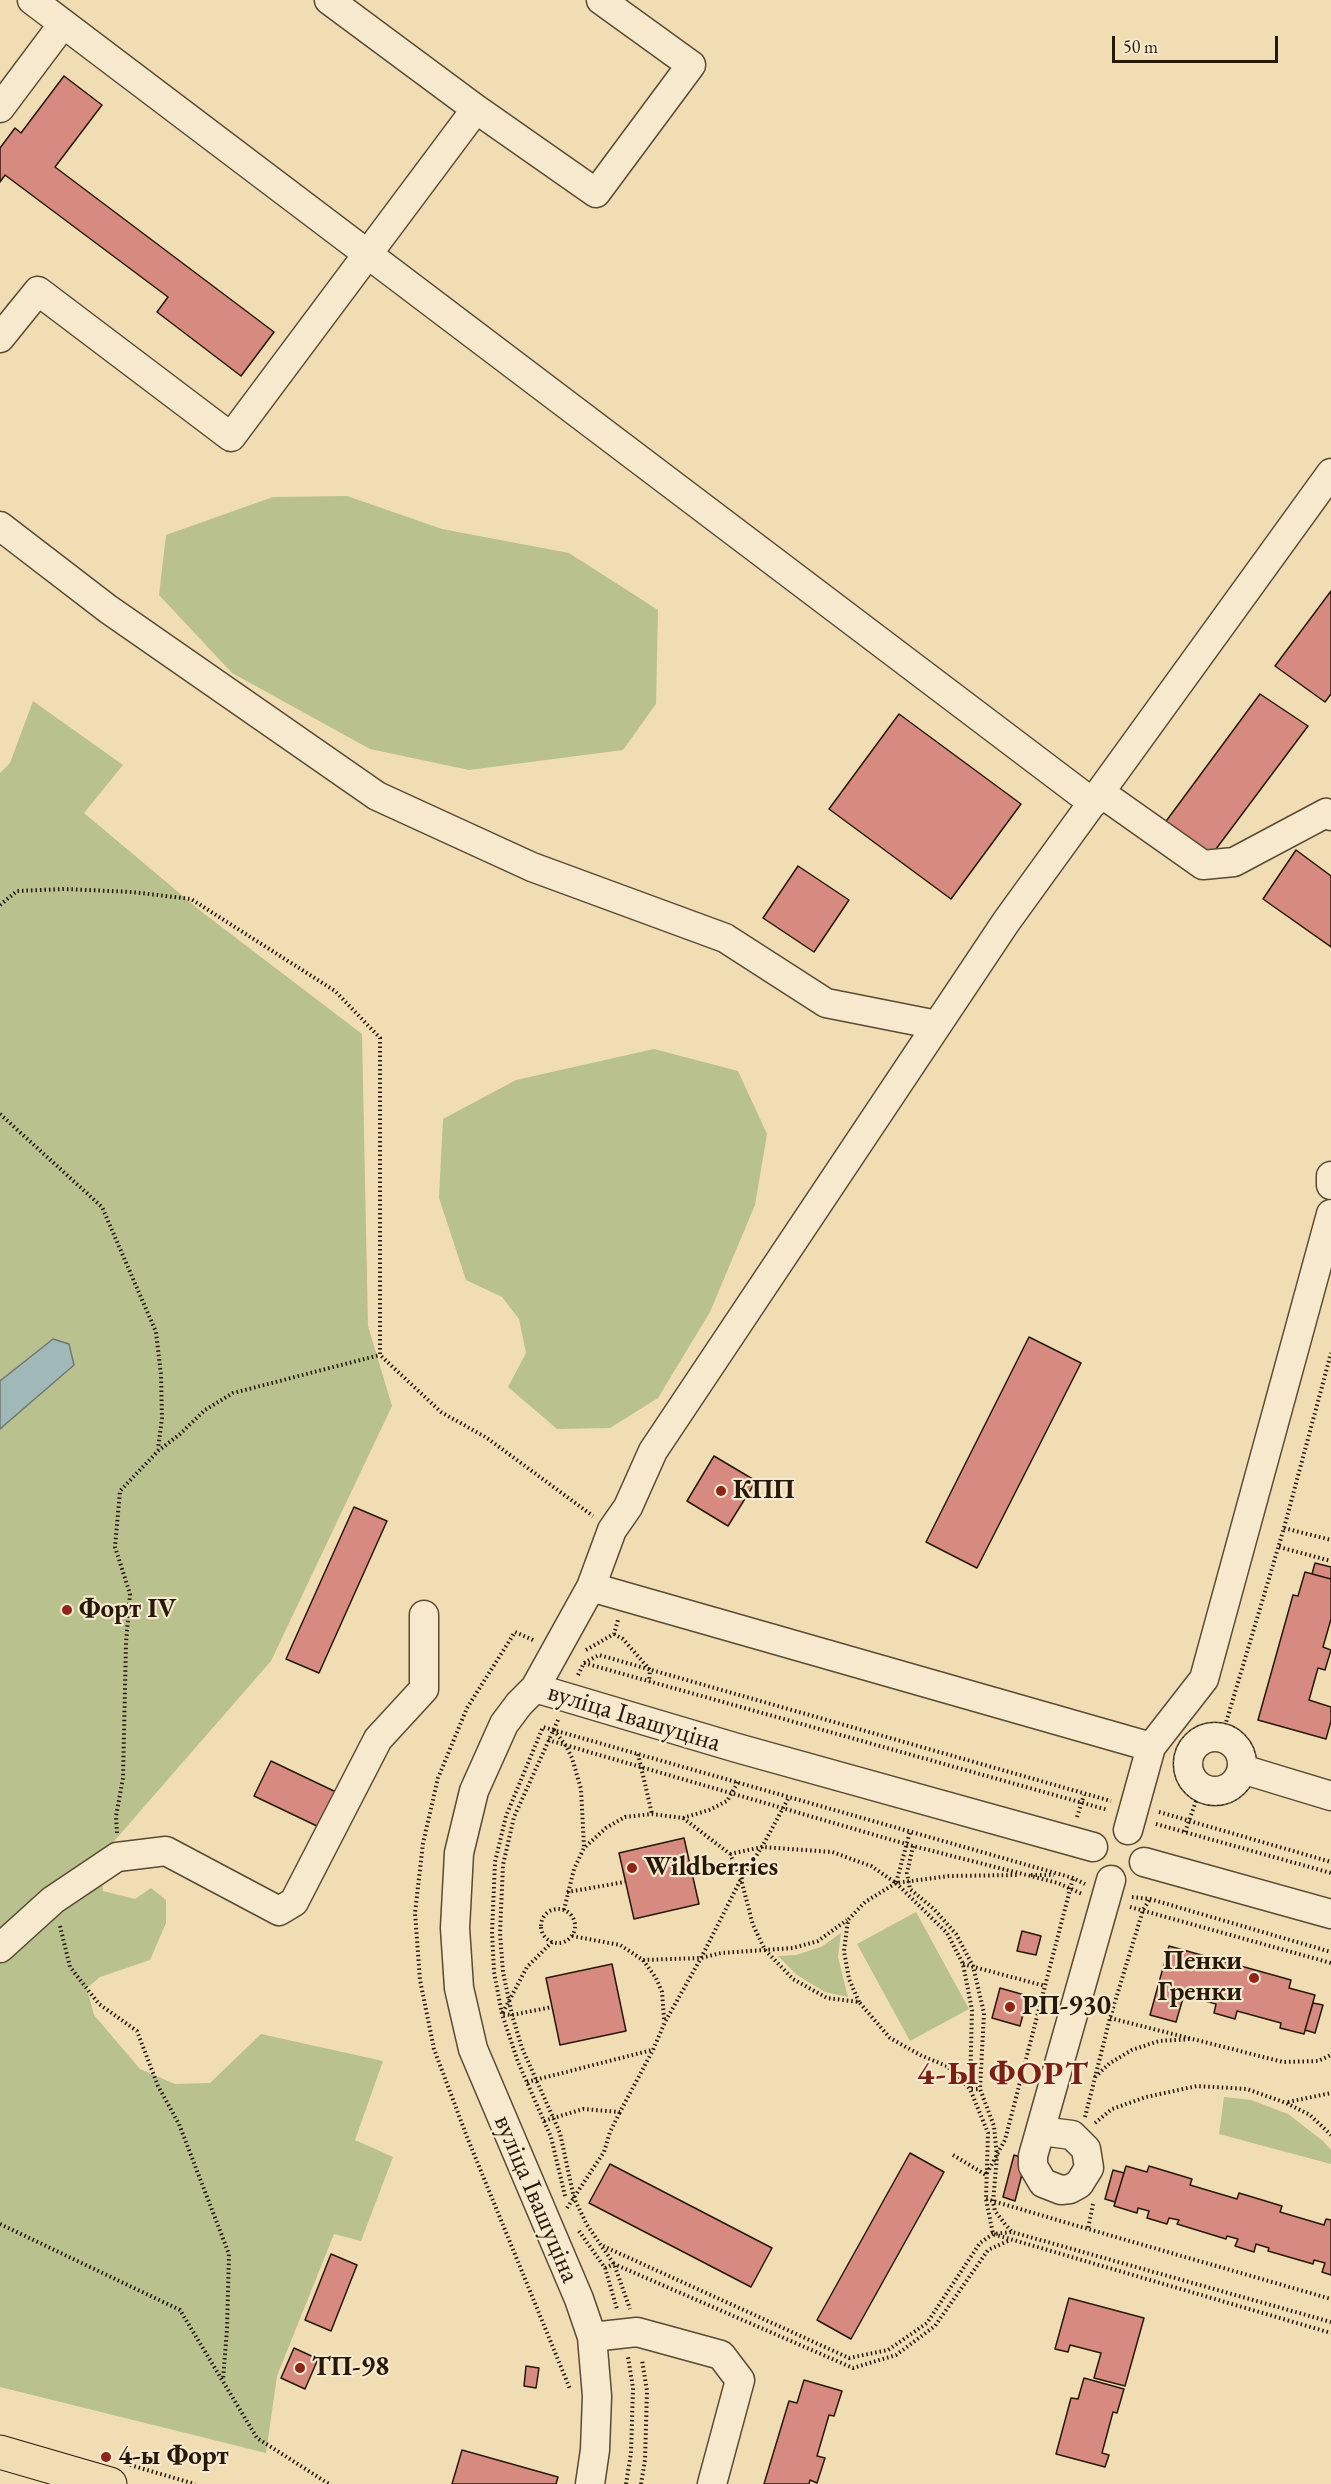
<!DOCTYPE html>
<meta charset="utf-8">
<style>
body{margin:0}
#map{position:relative;width:1331px;height:2484px;overflow:hidden;background:#f1ddb4;font-family:"EB Garamond",serif}
canvas{display:block}
.scale{position:absolute;left:1112px;top:36px;width:166px;height:27px;box-sizing:border-box;border:3px solid #261909;border-top:0;padding-left:8px;font-size:18px;line-height:21px;white-space:nowrap;color:#261909;-webkit-text-stroke:4px #f6e9ce;paint-order:stroke}
</style>
<div id="map">
<canvas width="1331" height="2484"></canvas>
<div class="scale">50 m</div>
</div>
<script>
const context = document.querySelector('canvas').getContext('2d');
context.lineJoin = 'round';
function paint(path, color) { context.fillStyle = color; context.fill(path, 'evenodd'); }
const shape = rows => new Path2D(rows.map(r => 'M' + r).join(''));
function trace(path, color, width, dash) { context.strokeStyle = color; context.lineWidth = width; context.lineCap = dash ? 'butt' : 'round'; context.setLineDash(dash || []); context.stroke(path); }
function label(font, color, halo, rows, align = 'center') {
  context.font = font + ' "EB Garamond",serif'; context.lineWidth = 4.5; context.setLineDash([]); context.textBaseline = 'middle'; context.strokeStyle = halo; context.fillStyle = color; for (const [text, x, y, turn = 0] of rows) {
    context.save(); context.translate(x, y); context.rotate((+turn || 0) * Math.PI / 180); context.textAlign = isNaN(turn) ? turn : align; if (halo) context.strokeText(text, 0, 0); context.fillText(text, 0, 0); context.restore();
  }
}
paint(shape([
 [347,496,442,529,569,553,658,610,656,704,623,750,469,770,370,749,232,673,159,595,166,535,273,497],
 [33,701,123,765,84,813,202,912,362,1034,368,1326,392,1406,271,1661,109,1847,101,1869,103,1891,135,1899,151,1888,166,1900,166,1923,150,1960,100,1977,87,1988,94,2015,140,2069,175,2084,210,2083,261,2034,383,2061,355,2140,393,2157,361,2241,334,2234,277,2376,266,2453,0,2387,0,773,10,763],
 [654,1049,738,1071,767,1134,755,1205,710,1312,658,1398,610,1428,557,1429,508,1387,526,1353,519,1319,502,1297,466,1280,439,1198,443,1119,516,1080],
 [916,1912,969,2009,910,2041,857,1944],
 [841,1933,838,1957,848,1997,825,1992,797,1975,778,1956,796,1955,821,1947],
 [1224,2097,1251,2100,1288,2114,1323,2141,1331,2150,1331,2164,1219,2134]
]), '#b9c18e');
const water = shape([
 [53,1339,69,1344,74,1365,0,1429,0,1381,53,1339]
]);
paint(water, '#a1b8b9');
trace(water, '#707873', 1.5);
const building = shape([
 [64,76,102,105,55,167,274,332,241,376,157,312,168,297,5,175,0,182,0,148,15,128,21,133,64,76],
 [1331,591,1331,694,1325,702,1275,666,1331,591],
 [1260,694,1308,726,1210,857,1164,824,1260,694],
 [899,714,1021,804,951,899,829,809,899,714],
 [1296,850,1331,876,1331,947,1263,899,1296,850],
 [798,866,849,900,814,952,763,918,798,866],
 [1029,1337,1081,1363,977,1568,926,1542,1029,1337],
 [714,1456,756,1481,728,1526,687,1501,714,1456],
 [354,1507,387,1521,319,1673,286,1659,354,1507],
 [1315,1563,1331,1567,1331,1579,1312,1574,1315,1563],
 [1305,1572,1331,1579,1331,1619,1323,1647,1331,1650,1325,1670,1318,1668,1309,1700,1331,1707,1331,1721,1326,1739,1258,1720,1293,1595,1298,1596,1305,1572],
 [271,1761,336,1792,319,1827,254,1796,271,1761],
 [684,1838,699,1904,634,1919,619,1853,684,1838],
 [1022,1931,1041,1936,1036,1955,1017,1951,1022,1931],
 [1169,1946,1291,1980,1289,1988,1315,1995,1304,2034,1280,2028,1281,2023,1237,2011,1235,2019,1214,2013,1216,2004,1184,1995,1176,2022,1150,2015,1169,1946],
 [612,1964,626,2031,560,2045,546,1978,612,1964],
 [1000,1988,1028,1996,1020,2026,992,2018,1000,1988],
 [1313,2003,1323,2005,1315,2033,1305,2030,1313,2003],
 [910,2153,944,2172,851,2339,817,2320,910,2153],
 [1014,2155,1026,2159,1015,2201,1003,2197,1014,2155],
 [610,2164,772,2248,751,2287,589,2203,610,2164],
 [1126,2166,1147,2172,1149,2166,1192,2179,1190,2185,1237,2199,1239,2193,1282,2206,1280,2212,1324,2225,1326,2219,1331,2220,1331,2275,1322,2272,1325,2263,1314,2260,1313,2264,1268,2251,1269,2248,1256,2244,1254,2252,1235,2246,1238,2239,1227,2236,1226,2239,1177,2224,1179,2220,1169,2218,1167,2224,1147,2218,1149,2211,1138,2208,1137,2213,1114,2206,1126,2166],
 [1113,2170,1124,2173,1115,2202,1105,2199,1113,2170],
 [331,2254,357,2265,331,2331,305,2320,331,2254],
 [1069,2298,1144,2318,1125,2386,1094,2378,1101,2353,1070,2345,1068,2352,1055,2349,1069,2298],
 [294,2348,318,2359,305,2389,281,2378,294,2348],
 [526,2366,539,2368,536,2388,524,2386,526,2366],
 [1084,2378,1124,2389,1117,2413,1113,2412,1102,2453,1109,2455,1105,2467,1056,2454,1071,2398,1078,2399,1084,2378],
 [804,2380,842,2391,834,2416,829,2415,817,2456,825,2458,817,2483,810,2480,809,2484,764,2484,789,2401,797,2403,804,2380],
 [462,2450,558,2477,556,2484,452,2484,462,2450]
]);
paint(building, '#d78b80');
trace(building, '#261909', 1.5);
const minor = shape([
 [32,0,1093,803],
 [329,0,476,109,596,193,691,65,601,0],
 [0,108,63,24],
 [0,338,38,291,231,437,476,109],
 [0,526,108,609,377,796,532,867,725,938,826,1003,937,1025],
 [1101,793,1203,865,1234,862,1326,813,1331,816],
 [1331,1176,1331,1185],
 [591,1587,1151,1747],
 [535,1688,591,1587,612,1530,628,1507,653,1451,1006,922,1331,473],
 '1188 1764a27 27 0 1 1 54 0a27 27 0 1 1-54 0Z',
 [1242,1769,1331,1796],
 [1128,1830,1151,1747,1204,1679,1331,1214],
 [1144,1862,1331,1914],
 [0,1948,53,1900,117,1857,166,1851,279,1911,294,1902,378,1739,424,1689,424,1615],
 [1041,2131,1072,2135,1086,2149,1089,2168,1079,2184,1070,2189,1061,2190,1043,2183,1033,2166,1033,2156,1111,1880],
 [592,2337,637,2332,721,2355,740,2380,712,2484],
 [590,2484,595,2450,597,2396,592,2337,579,2299,473,2049,459,1988,455,1928,459,1853,474,1791,504,1724,519,1704,535,1688,737,1748,1093,1847]
]);
const major = shape([
 [0,2452,110,2484]
]);
trace(minor, '#594a34', 31);
trace(major, '#261909', 35);
trace(shape([
 [0,905,17,891,65,889,132,892,191,899,335,991,380,1038,380,1355,441,1412,487,1438,593,1516],
 [0,1114,102,1207,156,1332,161,1375,162,1418,158,1449],
 [1284,1528,1331,1540],
 [1279,1547,1331,1561],
 [614,1634,623,1639,650,1670,649,1682],
 [533,1640,515,1632,467,1708,438,1778,423,1843,415,1913,420,1980,434,2049,467,2137,570,2389],
 [586,1650,614,1634,618,1620],
 [584,1663,1108,1810],
 [578,1675,584,1663,599,1655,1111,1801],
 [558,1720,514,1817,503,1865,500,1933,503,1972,512,2015,522,2048,560,2133,574,2198,587,2225,614,2264,630,2309],
 '1175 1764a40 40 0 1 1 80 0a40 40 0 1 1-80 0Z',
 [1225,1726,1284,1528,1331,1353],
 [554,1730,566,1746,572,1758,581,1789,584,1847],
 [548,1740,913,1846,1058,1883,1082,1894],
 [638,1754,652,1814],
 [1159,1812,1331,1862],
 [1077,1817,1084,1795],
 [683,1818,730,1854,741,1879,753,1925,765,1950,793,1979,827,1998,859,2002,890,2038,922,2056,947,2066,970,2089,980,2089],
 [1156,1824,1331,1873],
 [1185,1832,1196,1801],
 [117,1833,116,1816,123,1778,126,1643,130,1594,115,1547,120,1491,158,1451,180,1434,205,1410,233,1393,380,1355],
 [913,1846,907,1873,910,1889,934,1909,956,1934,973,1966,984,2013,980,2089,994,2126,997,2157,993,2202,995,2211,1005,2224,1012,2232,1331,2322],
 [730,1854,762,1847,832,1852,871,1866,896,1883,910,1832],
 [1031,1875,1054,1875],
 [896,1883,947,1933,963,1964,972,2010,970,2089,988,2133,986,2199,993,2234,1331,2333],
 [567,1892,625,1882],
 [1132,1897,1150,1899,1331,1952],
 [1130,1907,1331,1963],
 '541 1926a17 17 0 1 1 34 0a17 17 0 1 1-34 0Z',
 [564,1910,574,1869,584,1848,606,1828,625,1817,652,1814,683,1818,709,1810,727,1801,738,1782],
 [60,1926,70,1967,99,2004,137,2031,158,2086,179,2124,229,2254,227,2329,223,2380],
 [572,1936,620,1945,643,1960,701,1958,721,1953,793,1948,818,1941,847,1920],
 [552,1942,527,1967,502,2014,512,2015,552,2007],
 [643,1960,656,1978,662,1992,664,2019],
 [963,1964,1045,1986],
 [859,2002,849,1979,844,1951,848,1920,865,1902,896,1883,949,1876,1018,1875],
 [1110,2018,1283,2062,1318,2061,1331,2055],
 [1095,2077,1110,2063,1132,2050,1159,2041,1191,2039],
 [527,2082,652,2050],
 [1288,2102,1331,2093],
 [1085,2117,1110,2018,1143,1910,1150,1899],
 [544,2121,583,2109,620,2112,653,2050,665,2022,701,1958,741,1879,762,1847,789,1797],
 [1095,2123,1112,2109,1146,2097,1197,2086,1247,2089,1286,2103,1310,2115,1331,2135],
 [953,2155,986,2175,1005,2140,1073,1878],
 [565,2196,551,2137,518,2062,502,2014,494,1972,492,1932,495,1862,506,1816,543,1727,1073,1878,1085,1884],
 [986,2199,1088,2229],
 [1093,2204,1088,2229,1331,2299],
 [567,2208,604,2152,610,2132,620,2112],
 [0,2224,180,2310,257,2438,329,2484],
 [579,2231,605,2268,617,2309],
 [603,2246,849,2358,888,2350,927,2323,980,2243,993,2234,1012,2232],
 [605,2268,614,2264,853,2368,896,2355,935,2326,988,2250,1008,2241],
 [130,2465,195,2484],
 [626,2484,631,2453,633,2388,628,2357],
 [641,2484,645,2460,647,2391,642,2360]
]), '#261909', 4, [1.5, 3]);
trace(minor, '#f6e9ce', 28);
trace(major, '#f1ddb4', 33);
for (const [x, y, r, color] of [
 [721,1491,6,"#8f2418"],
 [67,1610,6,"#8f2418"],
 [632,1868,6,"#8f2418"],
 [1254,1978,6,"#8f2418"],
 [1010,2007,6,"#8f2418"],
 [300,2368,6,"#8f2418"],
 [106,2457,6,"#8f2418"]
]) { const dot = new Path2D(); dot.arc(x, y, r, 0, 2 * Math.PI); context.fillStyle = color; context.fill(dot); trace(dot, '#f6e9ce', 2); }
label('bold 27px', '#261909', '#f6e9ce', [
 ["КПП",733,1491],
 ["Форт IV",79,1610],
 ["Wildberries",644,1868],
 ["Пенки",1242,1962,"right"],
 ["Гренки",1242,1993,"right"],
 ["РП-930",1022,2007],
 ["ТП-98",312,2368],
 ["4-ы Форт",118,2457]
], 'left');
label('27px', '#261909', '#f6e9ce', [
 ["вуліца Івашуціна",634,1718,17],
 ["вуліца Івашуціна",536,2199,67]
]);
context.letterSpacing = '1.5px';
label('bold 33px', '#7a1f14', '#f6e9ce', [
 ["4-Ы ФОРТ",1003,2075]
]);
context.letterSpacing = '0px';
</script>
